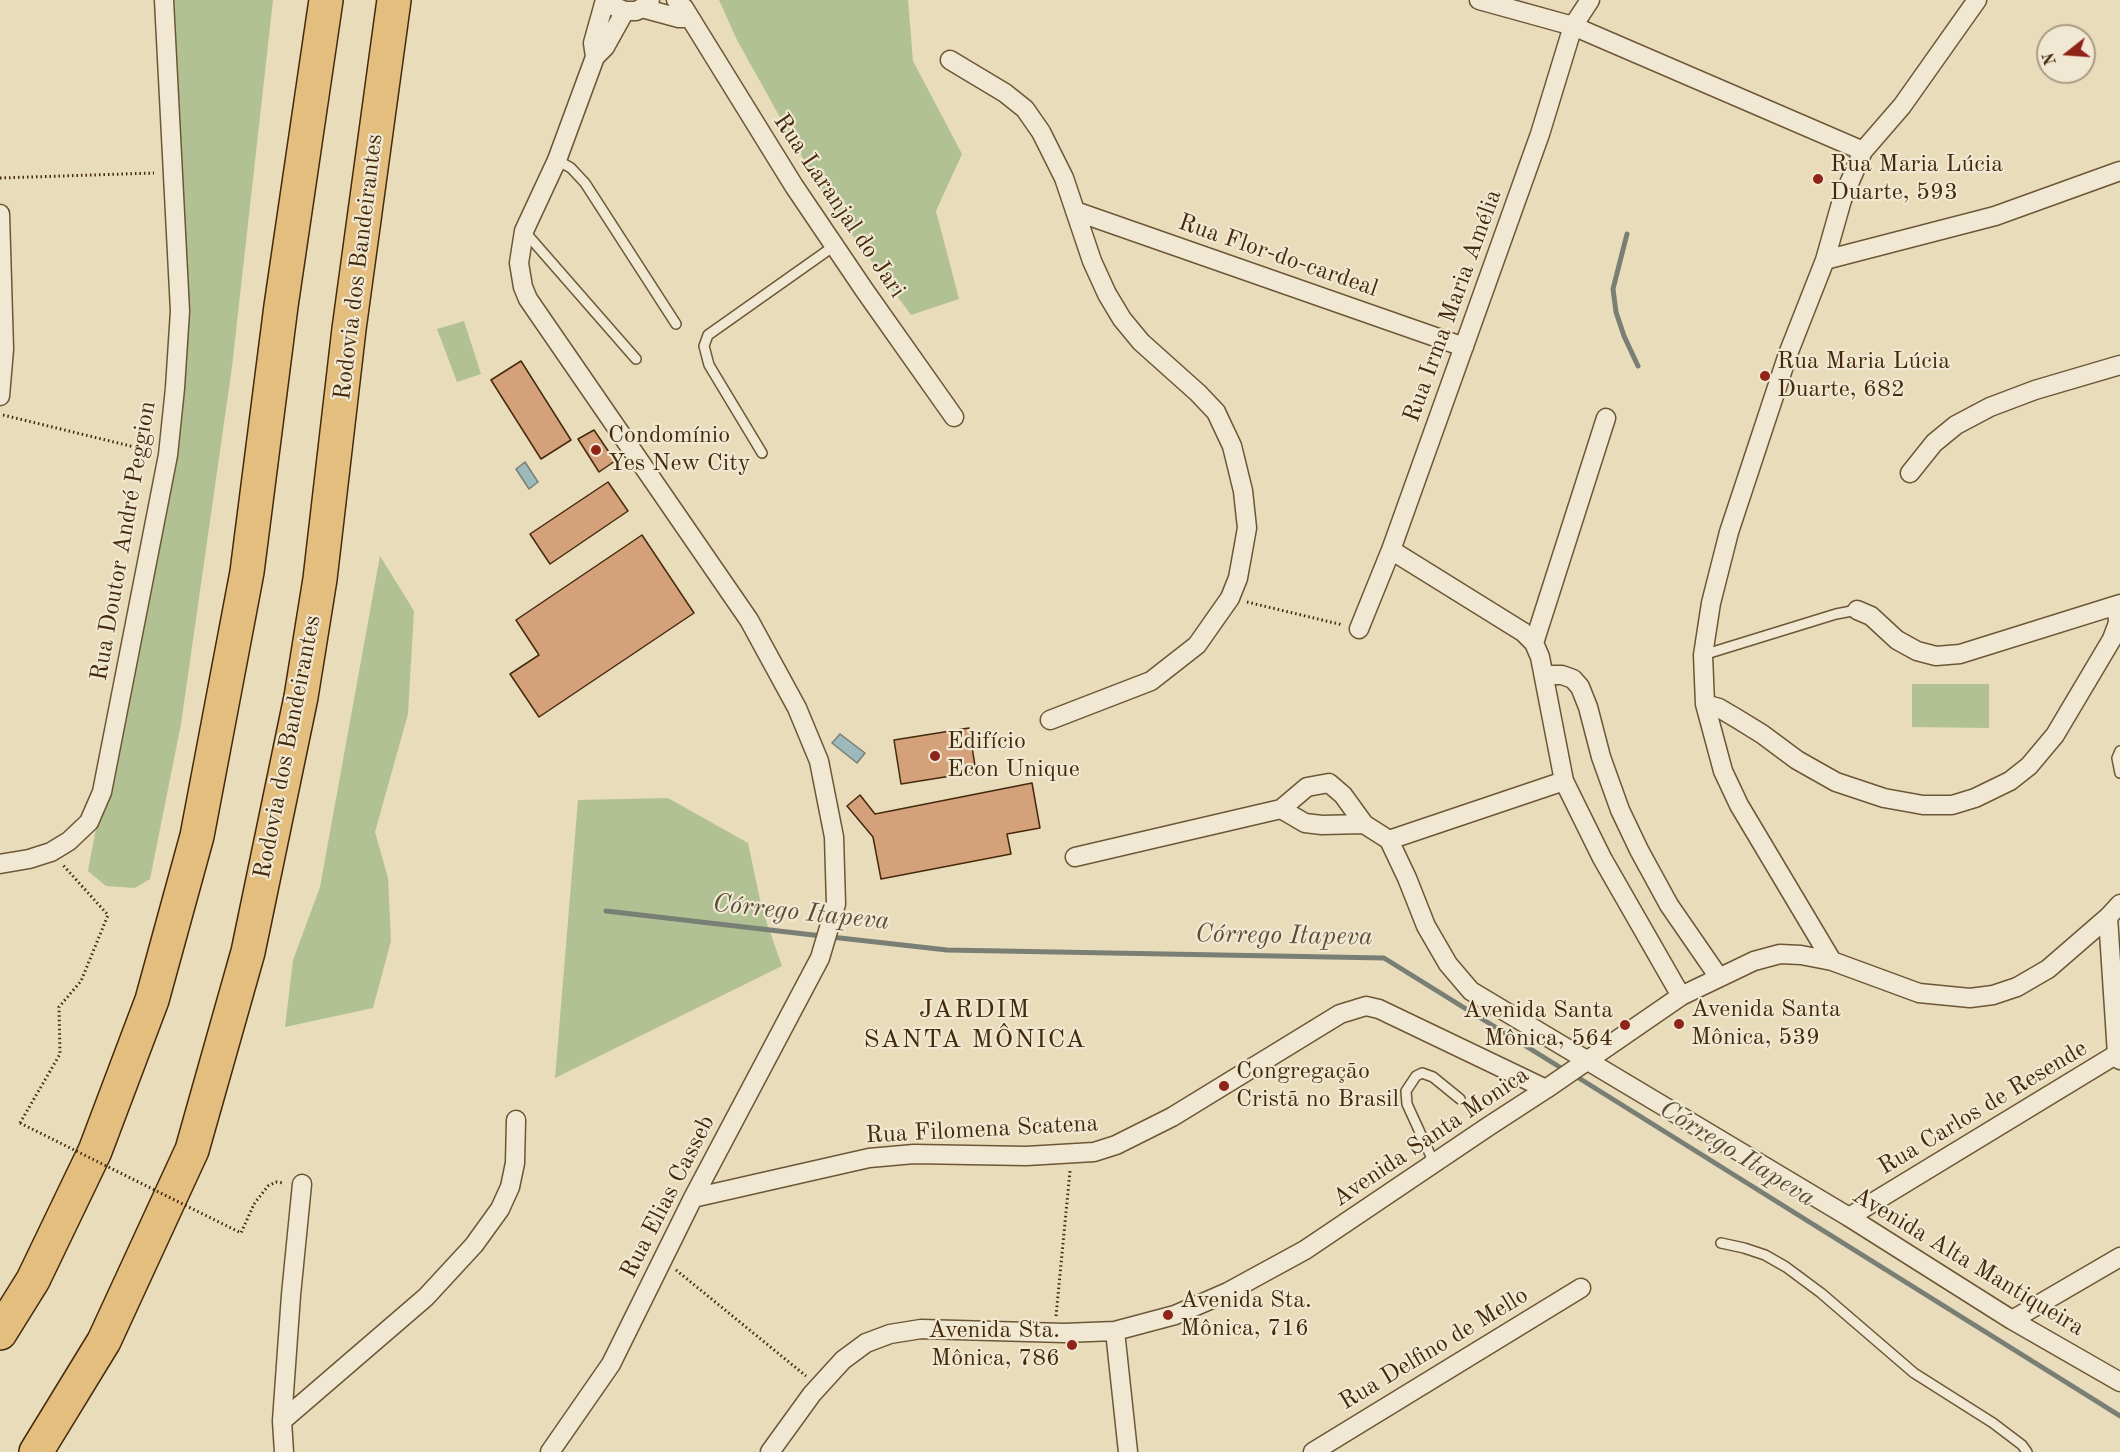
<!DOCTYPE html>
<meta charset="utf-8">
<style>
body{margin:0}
#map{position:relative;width:2120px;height:1452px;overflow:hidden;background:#e9dcbb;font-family:"Old Standard TT",serif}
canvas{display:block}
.north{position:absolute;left:2036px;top:24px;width:60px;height:60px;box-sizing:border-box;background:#f1e8d3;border:2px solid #ac9c83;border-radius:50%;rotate:253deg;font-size:16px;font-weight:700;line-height:24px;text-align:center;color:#44290a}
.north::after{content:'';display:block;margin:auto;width:21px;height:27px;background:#8f2418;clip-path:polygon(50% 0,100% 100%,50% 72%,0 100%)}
</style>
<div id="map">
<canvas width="2120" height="1452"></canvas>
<div class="north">N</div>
</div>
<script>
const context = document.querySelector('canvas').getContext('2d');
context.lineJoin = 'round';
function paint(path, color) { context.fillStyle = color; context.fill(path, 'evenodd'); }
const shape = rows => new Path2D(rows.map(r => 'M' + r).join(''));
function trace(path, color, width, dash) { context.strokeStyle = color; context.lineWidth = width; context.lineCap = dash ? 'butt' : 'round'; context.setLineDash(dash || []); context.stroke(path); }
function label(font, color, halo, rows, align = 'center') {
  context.font = font + ' "Old Standard TT",serif'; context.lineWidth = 4.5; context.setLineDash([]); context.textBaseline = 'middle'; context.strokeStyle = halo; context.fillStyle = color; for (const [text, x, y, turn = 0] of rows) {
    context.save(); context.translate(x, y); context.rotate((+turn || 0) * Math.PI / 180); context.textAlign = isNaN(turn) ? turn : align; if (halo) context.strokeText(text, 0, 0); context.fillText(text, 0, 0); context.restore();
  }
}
paint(shape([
 [170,0,273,0,232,367,181,724,150,879,135,888,106,886,88,871,95,833,111,782,176,456],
 [719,0,908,0,913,61,962,154,936,211,959,299,911,315,825,198,737,40],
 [464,321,481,374,457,382,437,329],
 [380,556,414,611,408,714,375,832,388,878,391,941,373,1008,285,1027,293,960,320,887],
 [1912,684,1989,684,1989,728,1912,727],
 [668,798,748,843,762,909,782,966,555,1078,578,800]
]), '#b2c193');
const water = shape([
 [525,462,538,482,529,489,516,469,525,462],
 [840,734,865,753,857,763,832,743,840,734]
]);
paint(water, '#9cb9bb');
trace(water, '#797f74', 1.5);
trace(shape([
 [1627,234,1613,289,1616,312,1624,336,1638,366],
 [606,911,822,936],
 [831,937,947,950,1384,958,1566,1071],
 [1574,1075,2120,1416]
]), '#797f74', 5);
const building = shape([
 [521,361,571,440,541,459,491,380,521,361],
 [594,430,615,461,599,472,578,439,594,430],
 [608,482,628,511,550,564,530,534,608,482],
 [642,535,694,613,539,717,510,674,539,655,516,620,642,535],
 [969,728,976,772,901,784,894,740,969,728],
 [1032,783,1040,828,1007,834,1011,854,881,879,873,837,847,806,860,795,875,814,1032,783]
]);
paint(building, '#d4a17b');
trace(building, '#44290a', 1.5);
const service = shape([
 [557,160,571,168,585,183,676,324],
 [525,232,636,359],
 [762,453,709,365,704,346,708,335,834,246],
 [1703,655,1836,614,1857,610],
 [2120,751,2117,758,2120,773],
 [1434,1163,1407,1104,1406,1091,1416,1076,1422,1073,1433,1077,1460,1099],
 [1721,1243,1744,1248,1765,1255,1786,1267,1821,1293,1914,1373,1993,1423,2022,1445,2027,1452]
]);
const minor = shape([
 [676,0,684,8,794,186,865,291,954,417],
 [1479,0,1573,26,1863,151],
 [615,7,625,11,636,11,642,8,650,0],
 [642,8,679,18,690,18],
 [595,57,593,43,605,0],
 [950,60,1005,93,1025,109,1041,132,1064,178,1092,261,1107,294,1122,319,1141,342,1198,393,1216,412,1232,446,1243,491,1247,528,1238,578,1230,598,1197,645,1151,681,1050,720],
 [1075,211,1464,347],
 [0,214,4,349,0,396],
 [1825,260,1995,216,2120,171],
 [1910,473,1934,443,1956,425,1990,407,2035,390,2120,365],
 [1391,550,1523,632,1534,643,1540,657,1564,781,1602,858,1681,996],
 [1857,610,1871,616,1897,640,1917,651,1936,656,1960,654,2120,604],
 [1359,629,1391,550,1540,134,1573,26,1590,0],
 [1534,643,1606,418],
 [1544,675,1562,675,1573,679,1580,687,1588,707,1601,757,1620,810,1639,850,1669,905,1718,976],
 [1705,704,1719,708,1736,718,1762,734,1797,760,1836,782,1884,798,1923,805,1952,805,1975,798,2010,781,2029,766,2055,735,2112,639,2118,623,2117,605],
 [1281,809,1305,823,1322,825,1364,824],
 [1389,840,1564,781],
 [1075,857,1281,809,1307,787,1329,783,1343,795,1364,824,1389,840,1407,878,1426,926,1448,964,1471,991,1849,1217,2012,1320,2120,1382],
 [0,864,29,859,51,852,69,841,89,822,102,792,168,455,175,388,180,311,164,0],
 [2108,917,2117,1054,2120,1060],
 [1832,961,1739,805,1723,771,1705,704,1703,655,1711,603,1729,532,1788,354,1825,260,1842,200,1863,151,1902,106,1977,0],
 [693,1198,869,1158,914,1154,1026,1156,1094,1152,1116,1145,1172,1117,1340,1014,1366,1006,1379,1009,1546,1089],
 [1849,1217,2117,1054],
 [2012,1320,2120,1257],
 [1115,1331,1128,1452],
 [282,1421,426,1297,474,1245,500,1209,510,1187,515,1163,516,1120],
 [284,1452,282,1421,291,1295,302,1184],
 [550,1452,611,1364,693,1198,820,958,836,904,834,837,819,761,797,708,749,620,528,299,523,287,519,263,524,231,557,160,595,57,605,47,625,11],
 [770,1452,812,1394,843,1360,866,1343,890,1334,921,1329,1064,1333,1115,1331,1175,1315,1228,1292,1305,1250,1489,1126,1546,1089,1681,996,1754,961,1780,954,1801,955,1832,961,1919,993,1970,998,1993,995,2017,987,2048,969,2108,917,2120,904],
 [1313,1452,1581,1288]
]);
const motorway = shape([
 [0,1333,33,1280,95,1151,152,1000,197,836,247,572,281,306,326,0],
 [36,1452,104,1341,192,1150,248,952,301,697,320,579,349,329,394,0]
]);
trace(service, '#6d5636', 12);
trace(minor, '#6d5636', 21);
trace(motorway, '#44290a', 36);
trace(shape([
 [0,178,154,173],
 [3,415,151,451],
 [1247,602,1343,625],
 [20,1123,60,1054,59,1007,81,981,108,915,62,864],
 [254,1204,268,1186,276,1182,284,1183],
 [676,1270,806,1376],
 [1056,1316,1070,1171]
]), '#44290a', 3, [1.5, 3]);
trace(service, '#f1e8d3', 9);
trace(minor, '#f1e8d3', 18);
trace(motorway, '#e4be7e', 33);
trace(shape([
 [20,1123,241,1233,254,1204]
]), '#44290a', 3, [1.5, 3]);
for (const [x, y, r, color] of [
 [1818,179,6,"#8f2418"],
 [1765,376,6,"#8f2418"],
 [596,450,6,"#8f2418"],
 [935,756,6,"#8f2418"],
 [1679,1024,6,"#8f2418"],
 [1625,1025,6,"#8f2418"],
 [1224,1086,6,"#8f2418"],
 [1168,1315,6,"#8f2418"],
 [1072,1345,6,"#8f2418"]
]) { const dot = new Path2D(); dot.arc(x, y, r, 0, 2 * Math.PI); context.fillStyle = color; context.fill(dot); trace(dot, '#f1e8d3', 2); }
label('24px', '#44290a', '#f1e8d3', [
 ["Rua Maria Lúcia",1830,165],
 ["Duarte, 593",1830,193],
 ["Rua Maria Lúcia",1777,362],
 ["Duarte, 682",1777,390],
 ["Condomínio",608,436],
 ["Yes New City",608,464],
 ["Edifício",947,742],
 ["Econ Unique",947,770],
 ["Avenida Santa",1691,1010],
 ["Mônica, 539",1691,1038],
 ["Avenida Santa",1613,1011,"right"],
 ["Mônica, 564",1613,1039,"right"],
 ["Congregação",1236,1072],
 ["Cristã no Brasil",1236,1100],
 ["Avenida Sta.",1180,1301],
 ["Mônica, 716",1180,1329],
 ["Avenida Sta.",1060,1331,"right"],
 ["Mônica, 786",1060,1359,"right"]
], 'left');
label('24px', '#44290a', '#f1e8d3', [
 ["Rua Laranjal do Jari",839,206,56],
 ["Rua Flor-do-cardeal",1278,256,19],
 ["Rodovia dos Bandeirantes",359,267,-83],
 ["Rua Irma Maria Amélia",1453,306,-70],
 ["Rua Doutor André Peggion",124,541,-80],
 ["Rodovia dos Bandeirantes",288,747,-79],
 ["Rua Carlos de Resende",1983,1108,-31],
 ["Rua Filomena Scatena",982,1130,-3],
 ["Avenida Santa Monica",1431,1137,-34],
 ["Rua Elias Casseb",668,1197,-63],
 ["Avenida Alta Mantiqueira",1968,1262,31],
 ["Rua Delfino de Mello",1434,1349,-31]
]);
label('italic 26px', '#5a4d36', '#f1e8d3', [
 ["Córrego Itapeva",801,913,6],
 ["Córrego Itapeva",1284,936,1],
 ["Córrego Itapeva",1737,1154,32]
]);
context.letterSpacing = '1.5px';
label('26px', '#44290a', '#f1e8d3', [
 ["JARDIM",975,1010],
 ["SANTA MÔNICA",975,1040]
]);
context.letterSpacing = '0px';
</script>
